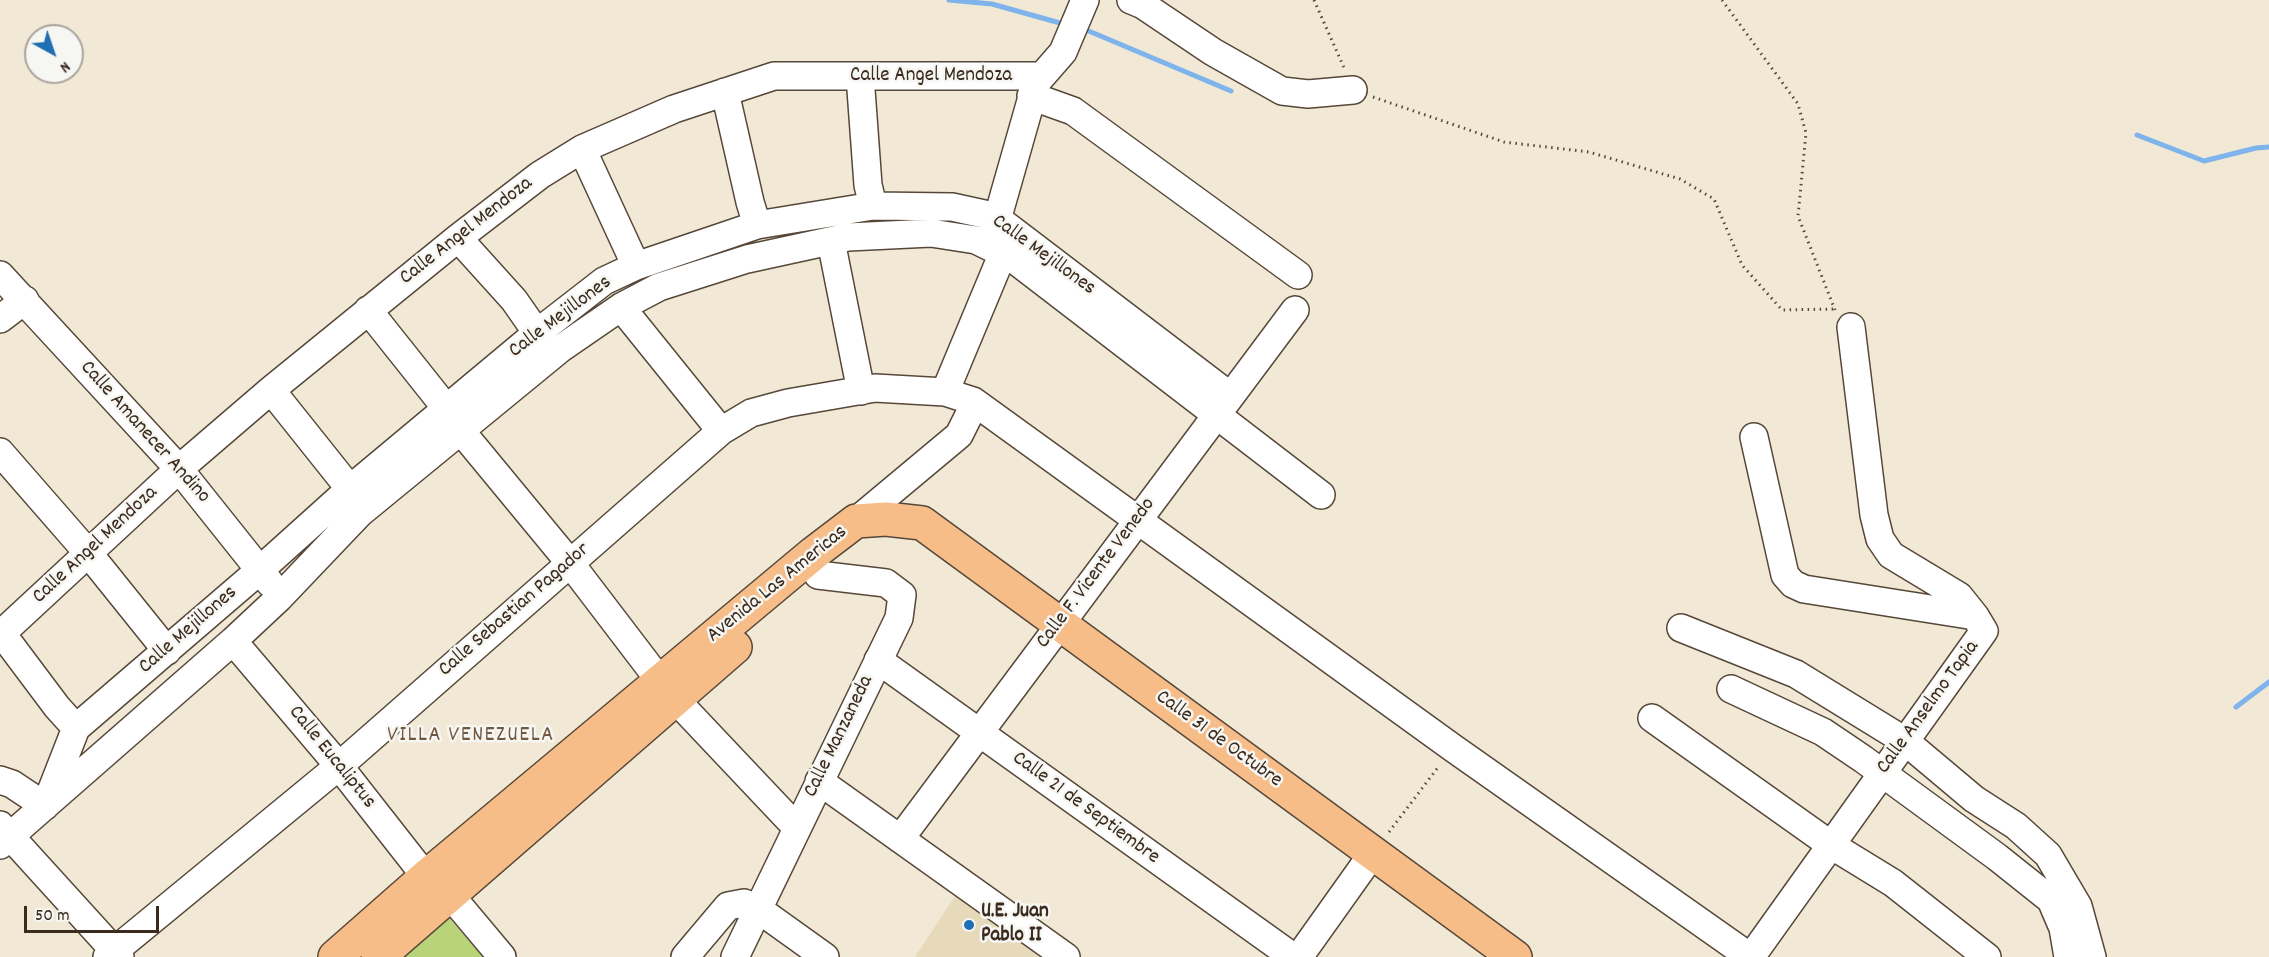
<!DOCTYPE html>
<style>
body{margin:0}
#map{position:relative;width:2269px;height:957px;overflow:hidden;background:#f1e9d5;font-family:Dekko,sans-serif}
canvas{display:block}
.north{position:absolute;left:24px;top:24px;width:60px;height:60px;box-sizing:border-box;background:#f6f6f2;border:2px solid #aba49d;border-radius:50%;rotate:140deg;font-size:16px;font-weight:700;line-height:24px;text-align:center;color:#3b2a1e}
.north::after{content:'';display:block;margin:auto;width:21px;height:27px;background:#1f6fb2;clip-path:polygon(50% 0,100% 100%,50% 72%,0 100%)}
.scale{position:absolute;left:24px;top:906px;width:135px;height:27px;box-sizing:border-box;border:3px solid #3b2a1e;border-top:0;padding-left:8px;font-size:18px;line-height:21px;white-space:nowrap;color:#3b2a1e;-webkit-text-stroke:4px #f6f6f2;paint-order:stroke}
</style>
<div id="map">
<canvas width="2269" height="957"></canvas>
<div class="north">N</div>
<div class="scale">50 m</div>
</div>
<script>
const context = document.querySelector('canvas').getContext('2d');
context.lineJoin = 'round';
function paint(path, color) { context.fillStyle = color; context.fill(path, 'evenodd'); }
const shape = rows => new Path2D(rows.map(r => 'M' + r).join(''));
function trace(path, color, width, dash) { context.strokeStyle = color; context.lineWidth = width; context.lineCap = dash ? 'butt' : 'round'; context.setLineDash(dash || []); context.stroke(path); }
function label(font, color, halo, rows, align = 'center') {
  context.font = font + ' Dekko,sans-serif'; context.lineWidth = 5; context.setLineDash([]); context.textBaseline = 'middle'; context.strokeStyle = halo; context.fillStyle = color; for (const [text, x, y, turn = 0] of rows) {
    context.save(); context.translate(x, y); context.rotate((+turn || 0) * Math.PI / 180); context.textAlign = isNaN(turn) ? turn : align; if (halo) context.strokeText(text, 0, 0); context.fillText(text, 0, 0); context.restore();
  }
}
paint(shape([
 [957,893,1048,957,915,957]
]), '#e7daba');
paint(shape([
 [448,917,483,957,402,957]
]), '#b9d379');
trace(shape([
 [949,0,992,4,1060,23],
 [1084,29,1231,91],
 [2137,135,2204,161,2256,148,2269,147],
 [2236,707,2269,682]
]), '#7eb3ec', 5);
const minor = shape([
 [1131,0,1143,5,1213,52,1282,91,1308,94,1353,90],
 [860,76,868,185,873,206],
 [725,92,750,202,757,225],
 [1031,96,1073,111,1298,275],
 [582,149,636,266],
 [997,220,1036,83,1063,52,1085,0],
 [458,238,514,300,537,333],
 [831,241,861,391],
 [0,275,179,469,270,583],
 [621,307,721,431],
 [368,310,446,408],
 [0,319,25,300],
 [271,390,350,489],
 [945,392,1003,253],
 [461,431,570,563,660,681],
 [1754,437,1785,575,1793,584,1804,589,1975,616],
 [0,452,89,554,167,651],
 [856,521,959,435,969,415,973,401],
 [1681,628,1796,674,1905,741,1974,799,2016,826,2048,855,2078,906,2092,957],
 [0,631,57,707,76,728],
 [2,633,179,469,271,390,458,238,540,175,582,149,674,109,774,76,1041,76],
 [233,641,339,766,426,877],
 [878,660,1293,957],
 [1731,689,1823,732,1863,759,1997,857,2051,900,2063,928,2068,957],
 [675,699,796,827],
 [1652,718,1831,845,1893,883,1987,957],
 [0,780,12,784,45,806],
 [819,781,1066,957],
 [47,802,76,728,260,570,350,489,537,333,604,281,636,266,757,225,873,206,952,207,984,214,1003,223,1230,396],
 [0,825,120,957],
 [900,839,1295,310],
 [0,845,233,641,279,598,360,513,560,349,621,307,659,287,747,259,848,237,931,233,976,240,1011,257,1321,495],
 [450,895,502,957],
 [107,957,339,766,721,431,751,413,788,403,875,388,945,392,973,401,1453,748,1750,957],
 [685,957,728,906,744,903,758,909,825,957],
 [735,957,899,618,902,595,886,583,818,575],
 [1299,957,1373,853],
 [1751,957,1984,631,1975,616,1959,596,1891,555,1880,539,1874,515,1851,327]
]);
const major = shape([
 [335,957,426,877,814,553,856,521,886,519,922,523,1515,957],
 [378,957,735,647]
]);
trace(minor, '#564739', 30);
trace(major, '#564739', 36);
trace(shape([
 [1314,0,1345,70],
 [1722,0,1798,104,1806,133,1798,216,1835,310],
 [1373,97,1504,142,1589,152,1680,179,1714,199,1742,265,1782,310,1834,309],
 [1389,832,1439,766]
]), '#564739', 3, [1.5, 4.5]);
trace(minor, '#fff', 27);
trace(major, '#f7bd88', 33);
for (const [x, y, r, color] of [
 [969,925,6,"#1f6fb2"]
]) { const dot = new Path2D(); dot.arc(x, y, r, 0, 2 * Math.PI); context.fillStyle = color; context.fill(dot); trace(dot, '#f6f6f2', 2); }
label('21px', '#3b2a1e', '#f6f6f2', [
 ["Calle Angel Mendoza",931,77],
 ["Calle Angel Mendoza",467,232,-38],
 ["Calle Mejillones",1043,256,36],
 ["Calle Mejillones",561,318,-37],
 ["Calle Amanecer Andino",144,433,48],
 ["Calle Angel Mendoza",96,546,-43],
 ["Calle F. Vicente Venedo",1097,574,-53],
 ["Avenida Las Americas",778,585,-39],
 ["Calle Sebastian Pagador",515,611,-41],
 ["Calle Mejillones",189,631,-41],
 ["Calle Anselmo Tapia",1929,708,-54],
 ["Calle Manzaneda",840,737,-64],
 ["Calle 31 de Octubre",1218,740,36],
 ["Calle Eucaliptus",331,758,51],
 ["Calle 21 de Septiembre",1085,809,36]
]);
label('bold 21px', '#3b2a1e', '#f6f6f2', [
 ["U.E. Juan",981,913],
 ["Pablo II",981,937]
], 'left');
context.letterSpacing = '1.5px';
label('22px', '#72583f', '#f6f6f2', [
 ["VILLA VENEZUELA",471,737]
]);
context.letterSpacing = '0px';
</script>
